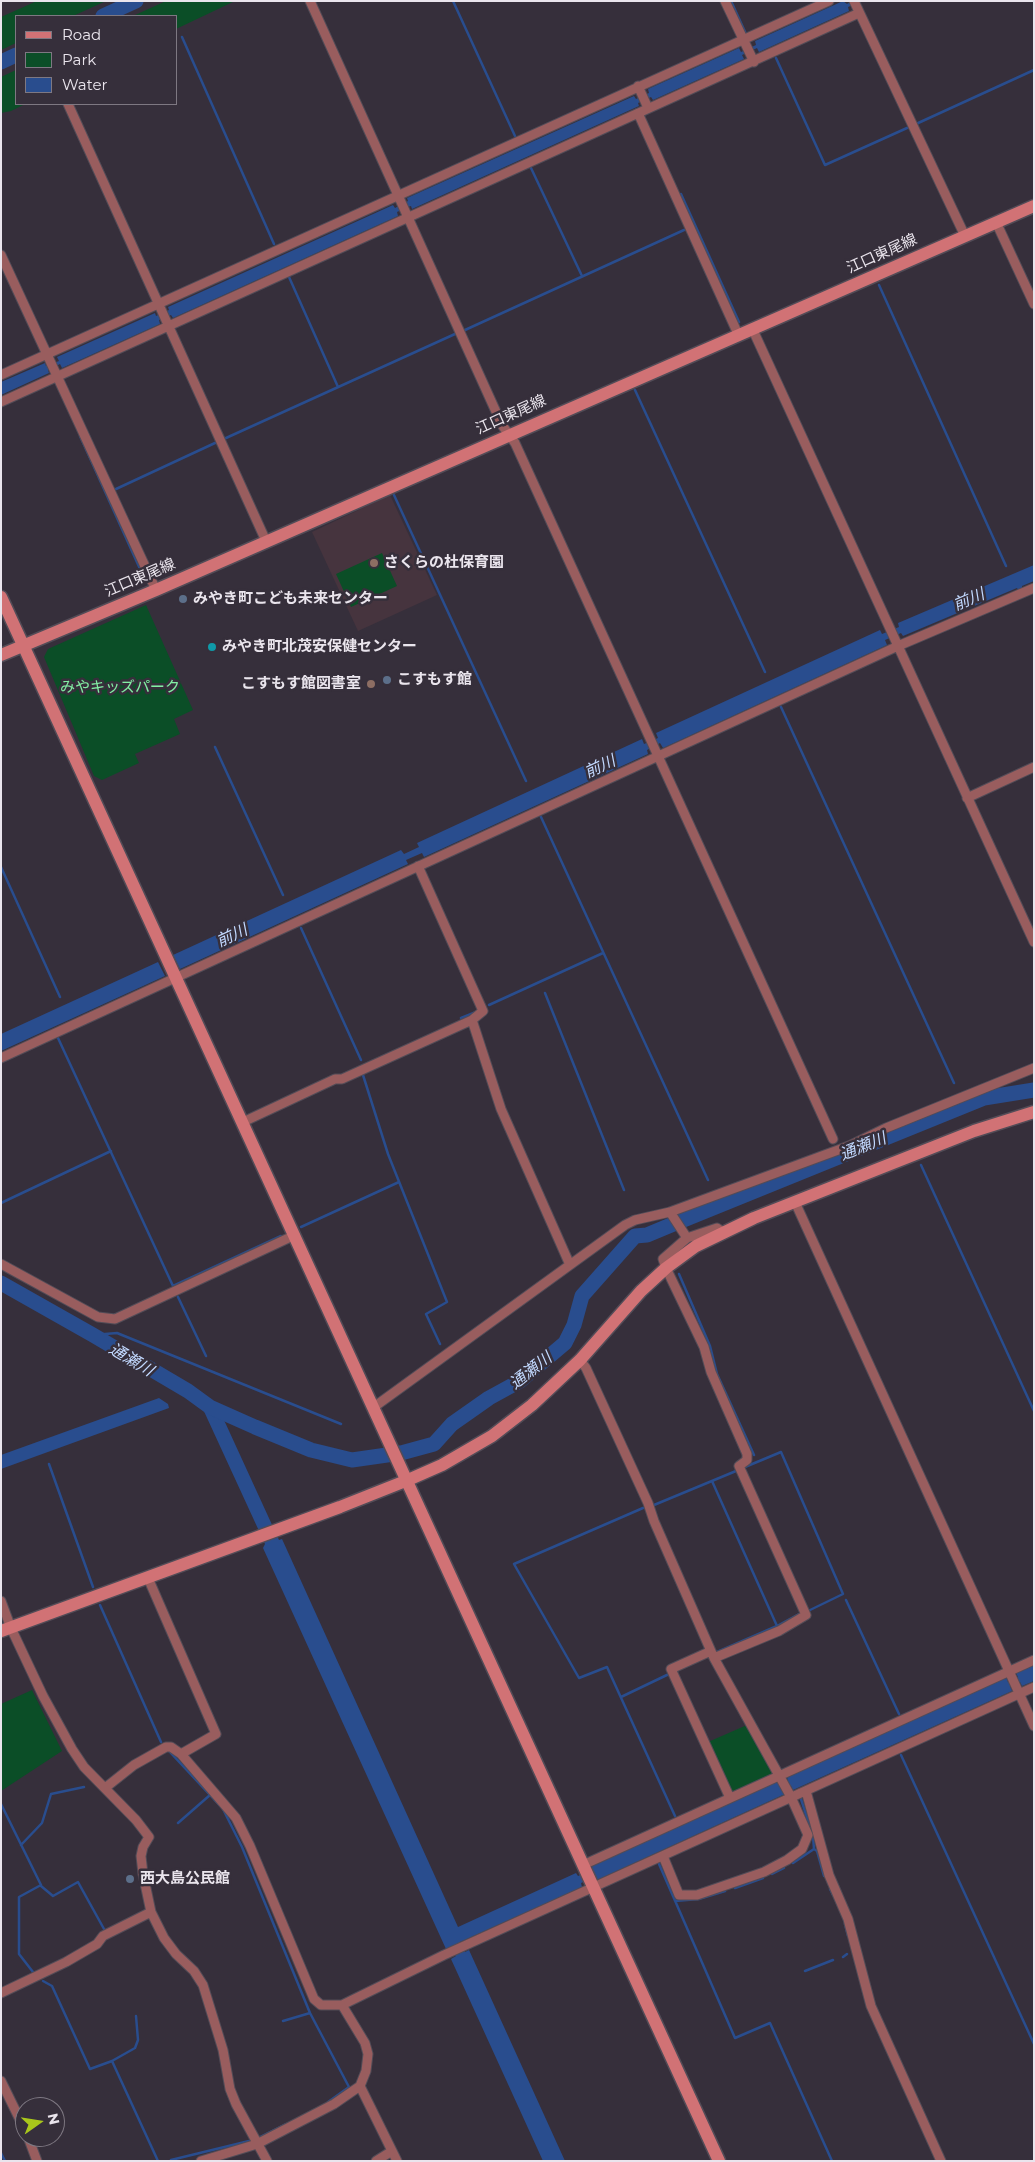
<!DOCTYPE html>
<meta charset="utf-8">
<style>
body{margin:0}
#map{position:relative;width:1035px;height:2162px;overflow:hidden;background:#362f3b;font-family:Montserrat,sans-serif}
canvas{display:block}
.frame{position:absolute;inset:0;border:2px solid #eae5ed;pointer-events:none}
.legend{position:absolute;left:15px;top:15px;width:162px;height:90px;box-sizing:border-box;background:#362f3b;border:1px solid #7e7882;margin:0;padding:6px 9px;list-style:none;font-size:15px;color:#eae5ed}
.legend li{display:flex;align-items:center;gap:10px;height:25px}
.legend b{width:25px;border:1px solid #7e7882}
.north{position:absolute;left:15px;top:2097px;width:50px;height:50px;box-sizing:border-box;background:#362f3b;border:1px solid #7e7882;border-radius:50%;rotate:77deg;font-size:14px;font-weight:700;line-height:20px;text-align:center;color:#eae5ed}
.north::after{content:'';display:block;margin:auto;width:18px;height:22px;background:#a9c71b;clip-path:polygon(50% 0,100% 100%,50% 72%,0 100%)}
</style>
<div id="map">
<canvas width="1035" height="2162"></canvas>
<div class="frame"></div>
<ul class="legend">
<li><b style="height:6px;background:#d17275"></b>Road</li>
<li><b style="height:14px;background:#0b4e27"></b>Park</li>
<li><b style="height:14px;background:#294d8e"></b>Water</li>
</ul>
<div class="north">N</div>
</div>
<script>
const context = document.querySelector('canvas').getContext('2d');
context.lineJoin = 'round';
function paint(path, color) { context.fillStyle = color; context.fill(path, 'evenodd'); }
const shape = rows => new Path2D(rows.map(r => 'M' + r).join(''));
function trace(path, color, width, dash) { context.strokeStyle = color; context.lineWidth = width; context.lineCap = dash ? 'butt' : 'round'; context.setLineDash(dash || []); context.stroke(path); }
function label(font, color, halo, rows, align = 'center') {
  context.font = font + ' Montserrat,"Noto Sans JP",sans-serif'; context.lineWidth = 5; context.setLineDash([]); context.textBaseline = 'middle'; context.strokeStyle = halo; context.fillStyle = color; for (const [text, x, y, turn = 0] of rows) {
    context.save(); context.translate(x, y); context.rotate((+turn || 0) * Math.PI / 180); context.textAlign = isNaN(turn) ? turn : align; if (halo) context.strokeText(text, 0, 0); context.fillText(text, 0, 0); context.restore();
  }
}
paint(shape([
 [390,495,437,595,358,631,312,532]
]), '#46343e');
paint(shape([
 [37,1,106,1,73,16,16,16,16,43,1,50,1,17],
 [166,1,235,1,176,29,176,16,133,16],
 [16,70,16,104,25,104,11,111,1,113,1,77],
 [382,553,397,586,351,607,336,574],
 [146,605,193,710,174,719,180,734,135,754,139,763,102,780,94,776,44,657,48,649],
 [32,1690,62,1751,1,1791,1,1704],
 [747,1725,773,1772,773,1775,732,1794,708,1742]
]), '#0b4e27');
paint(shape([
 [843,1,847,4,852,1,862,1,848,7,849,11,759,52,757,48,742,55,744,59,653,100,651,97,638,103,639,106,412,209,411,206,408,207,397,212,398,216,173,318,171,315,159,320,160,324,62,368,60,364,48,370,49,373,1,395,1,382,45,363,46,366,59,361,57,357,155,313,156,316,169,310,168,307,393,205,395,208,408,201,407,198,634,96,636,99,649,93,648,89,739,48,741,52,756,45,755,41],
 [1034,565,1034,581,1022,586,1022,588,1018,590,1017,588,903,636,901,633,885,640,887,645,663,748,660,743,647,750,648,754,424,857,422,853,406,860,408,864,180,969,173,955,401,850,404,854,419,847,417,843,642,739,644,744,658,738,656,733,880,630,882,634,899,627,898,623],
 [158,962,165,976,1,1051,1,1034],
 [159,1398,168,1404,169,1408,1,1469,1,1455],
 [202,1407,224,1420,279,1540,282,1539,458,1927,576,1873,578,1876,592,1870,591,1866,778,1781,780,1785,788,1781,787,1777,1006,1677,1008,1682,1018,1677,1016,1673,1034,1665,1034,1681,1022,1686,1020,1682,1010,1686,1012,1691,793,1790,791,1786,783,1790,785,1794,597,1880,595,1877,581,1883,582,1887,460,1942,465,1952,469,1950,565,2161,543,2161,451,1959,456,1956,452,1947,446,1949,263,1548,265,1544]
]), '#294d8e');
trace(shape([
 [453,1,515,136],
 [731,1,746,34],
 [182,37,274,244],
 [776,58,825,165,907,128],
 [916,124,1034,70],
 [531,168,582,276],
 [681,194,739,322],
 [289,277,338,387],
 [879,285,1006,566],
 [465,330,684,230],
 [635,390,765,672],
 [80,436,145,580],
 [226,438,455,334],
 [116,489,215,443],
 [394,495,526,781],
 [781,707,954,1083],
 [215,747,283,895],
 [541,817,708,1180],
 [1,867,60,997],
 [301,928,361,1060],
 [545,993,624,1190],
 [489,1005,603,953],
 [461,1018,476,1012],
 [58,1038,173,1286,281,1236],
 [363,1075,388,1154,447,1302,426,1314,440,1344],
 [921,1165,1034,1411],
 [1,1203,111,1151],
 [301,1227,399,1182],
 [679,1274,710,1346,717,1374,754,1455],
 [178,1297,206,1356],
 [93,1335,117,1333,341,1424],
 [210,1407,214,1416],
 [49,1464,93,1587],
 [745,1467,781,1452,843,1594,808,1611],
 [712,1481,777,1626],
 [654,1505,736,1471],
 [643,1508,514,1564,579,1678,607,1667,675,1816],
 [846,1600,899,1714],
 [100,1605,161,1742],
 [717,1652,777,1626,799,1614],
 [621,1697,669,1674],
 [169,1751,223,1809,242,1847,310,2013,349,2087,328,2102],
 [901,1755,1034,2044],
 [1,1804,41,1885,19,1897,19,1954,33,1972],
 [178,1823,210,1795],
 [21,1845,42,1823,51,1794,84,1787],
 [814,1849,817,1851,824,1876],
 [793,1863,814,1849,813,1836,801,1799],
 [659,1864,735,2038,770,2023,832,2161],
 [772,1874,784,1868],
 [41,1886,53,1896,78,1882,104,1929],
 [735,1888,763,1878],
 [830,1889,833,1895],
 [675,1901,699,1899,725,1891],
 [845,1924,848,1936],
 [843,1957,847,1954],
 [805,1971,833,1960],
 [43,1981,52,1986,90,2069,112,2061],
 [136,2016,138,2040,135,2048,112,2061,158,2161],
 [283,2021,310,2013],
 [260,2137,286,2124],
 [1,2153,5,2161],
 [171,2160,249,2141]
]), '#294d8e', 2.5);
trace(shape([
 [103,16,136,1],
 [1,62,16,55],
 [1,1283,93,1335,188,1391,210,1407,255,1427,311,1450,352,1460,401,1453,434,1444,452,1424,489,1398,520,1381,565,1343,574,1325,582,1296,635,1236,647,1235,671,1225,984,1098,1034,1090]
]), '#294d8e', 15);
const street = shape([
 [310,1,502,425,515,443,833,1139],
 [725,1,754,62],
 [854,1,965,236],
 [638,86,648,108],
 [68,104,266,541],
 [638,113,738,334],
 [996,222,1034,304],
 [1,255,156,590],
 [752,328,1034,942],
 [1,375,829,1],
 [1,402,859,13],
 [967,798,1034,767],
 [472,1020,501,1109,570,1265],
 [1,1058,898,646,1034,588],
 [243,1122,335,1079,342,1079,472,1020,483,1011,418,866],
 [795,1202,1034,1726],
 [670,1212,687,1238,663,1259,666,1268,704,1347,711,1372,747,1454,747,1460,739,1466,806,1615,779,1631,714,1658],
 [687,1238,717,1228,723,1232],
 [1,1264,98,1317,115,1319,295,1235],
 [580,1360,586,1368,648,1503,654,1521,714,1658,791,1797,808,1835,802,1849,787,1860,764,1872,697,1895,679,1895,663,1856],
 [374,1407,625,1225,635,1220,670,1212,849,1146,886,1128,1034,1068],
 [148,1578,216,1734,181,1754],
 [1,1601,11,1628,43,1696,72,1749,84,1767,136,1820,149,1837,143,1847,141,1856,143,1874,151,1912,164,1938,176,1954,194,1971,203,1985,223,2050,230,2089,236,2104,267,2161],
 [711,1651,671,1669,730,1798],
 [105,1788,134,1765,166,1747,171,1747,181,1754,236,1818,250,1846,314,1999,321,2005,342,2005,444,1955,1034,1687],
 [806,1791,829,1875,848,1919,871,2006,941,2161],
 [583,1865,1034,1660],
 [1,1993,66,1962,97,1944,103,1936,151,1912],
 [1,2081,25,2130],
 [360,2086,397,2161],
 [28,2137,37,2161],
 [201,2161,257,2144,334,2104,360,2086,366,2071,368,2054,365,2043,342,2005],
 [376,2161,392,2151]
]);
const secondary = shape([
 [1,597,719,2161],
 [1,655,156,590,1034,206],
 [1,1631,340,1507,408,1480,442,1465,492,1436,532,1405,580,1360,641,1291,666,1268,696,1246,754,1218,974,1131,1034,1112]
]);
trace(street, '#534c57', 11);
trace(secondary, '#534c57', 15);
trace(street, '#995d5e', 9);
trace(secondary, '#d17275', 12);
for (const [x, y, r, color] of [
 [374,563,5,"#8d6e63"],
 [183,599,5,"#5c6f8a"],
 [212,647,5,"#0f9aa8"],
 [387,680,5,"#5c6f8a"],
 [371,684,5,"#8d6e63"],
 [130,1879,5,"#5c6f8a"]
]) { const dot = new Path2D(); dot.arc(x, y, r, 0, 2 * Math.PI); context.fillStyle = color; context.fill(dot); trace(dot, '#362f3b', 2); }
label('15px', '#eae5ed', '#362f3b', [
 ["江口東尾線",882,254,-24],
 ["江口東尾線",511,415,-24],
 ["江口東尾線",140,578,-23]
]);
label('bold 15px', '#eae5ed', '#362f3b', [
 ["さくらの杜保育園",384,563],
 ["みやき町こども未来センター",193,599],
 ["みやき町北茂安保健センター",222,647],
 ["こすもす館",397,680],
 ["こすもす館図書室",361,684,"right"],
 ["西大島公民館",140,1879]
], 'left');
label('15px', '#83efa4', '#362f3b', [
 ["みやキッズパーク",120,688]
]);
label('italic 16px', '#c2d9ff', '#362f3b', [
 ["前川",969,600,-23],
 ["前川",600,767,-25],
 ["前川",232,936,-25],
 ["通瀬川",863,1147,-22],
 ["通瀬川",131,1360,31],
 ["通瀬川",531,1371,-38]
]);
</script>
